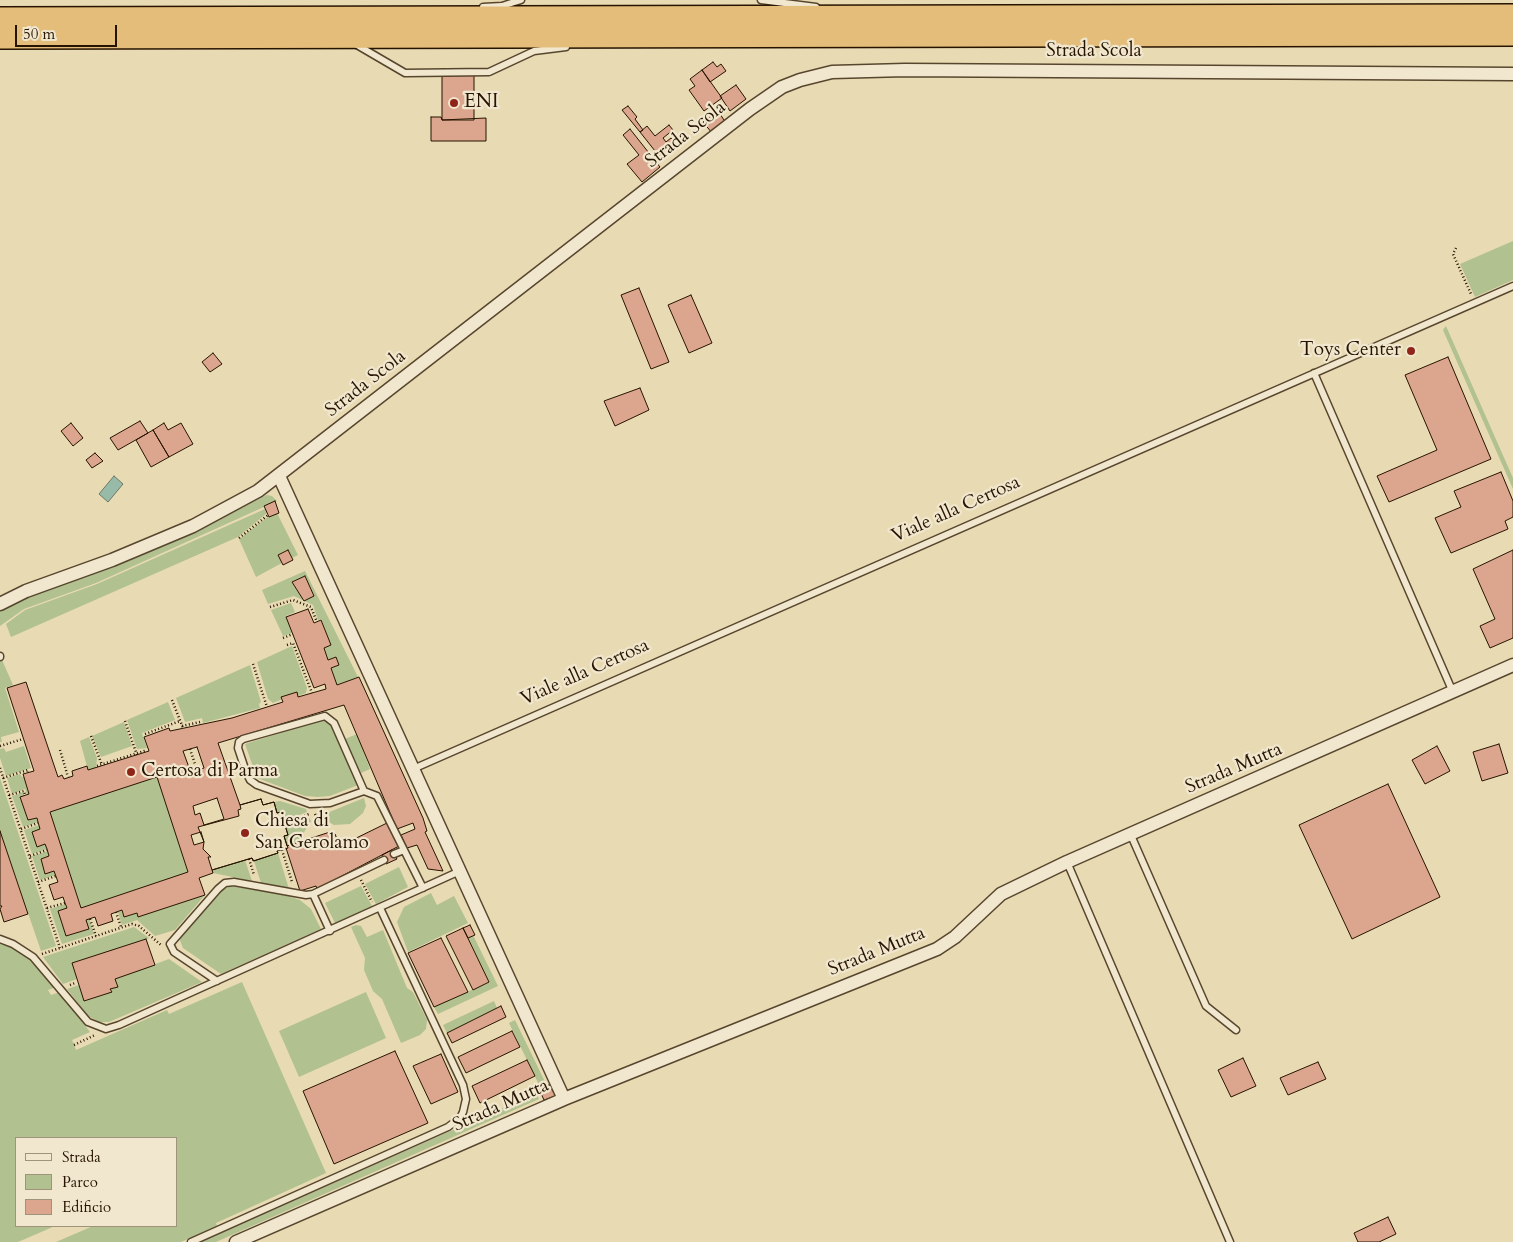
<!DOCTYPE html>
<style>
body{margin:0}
#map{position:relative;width:1513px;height:1242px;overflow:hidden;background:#e8dab3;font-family:Cardo,serif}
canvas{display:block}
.legend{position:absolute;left:15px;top:1137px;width:162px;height:90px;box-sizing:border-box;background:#f0e7ce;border:1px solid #a0937c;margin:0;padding:6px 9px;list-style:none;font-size:15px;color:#271400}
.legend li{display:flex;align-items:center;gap:10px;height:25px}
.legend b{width:25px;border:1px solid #a0937c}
.scale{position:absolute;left:15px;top:25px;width:102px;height:22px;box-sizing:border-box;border:2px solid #271400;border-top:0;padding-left:6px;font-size:15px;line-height:18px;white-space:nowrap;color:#271400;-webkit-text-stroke:4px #f0e7ce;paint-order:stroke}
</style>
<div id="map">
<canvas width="1513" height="1242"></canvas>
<ul class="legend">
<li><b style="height:6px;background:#f0e7ce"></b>Strada</li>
<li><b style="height:14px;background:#b1c190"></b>Parco</li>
<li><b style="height:14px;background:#dca58d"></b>Edificio</li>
</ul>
<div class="scale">50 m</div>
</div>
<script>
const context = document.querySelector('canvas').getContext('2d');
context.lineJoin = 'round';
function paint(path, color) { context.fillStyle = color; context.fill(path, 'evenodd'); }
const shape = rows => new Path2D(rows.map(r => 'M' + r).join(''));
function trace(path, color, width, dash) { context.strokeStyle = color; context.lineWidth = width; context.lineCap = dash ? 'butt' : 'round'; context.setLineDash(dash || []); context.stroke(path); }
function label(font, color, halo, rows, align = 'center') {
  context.font = font + ' Cardo,serif'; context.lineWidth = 4.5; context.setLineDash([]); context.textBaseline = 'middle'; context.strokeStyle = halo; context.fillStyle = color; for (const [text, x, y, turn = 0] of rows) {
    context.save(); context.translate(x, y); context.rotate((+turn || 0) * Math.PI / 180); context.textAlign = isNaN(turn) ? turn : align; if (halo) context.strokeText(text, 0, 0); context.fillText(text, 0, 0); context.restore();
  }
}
paint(shape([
 [1513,241,1513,280,1475,297,1460,264],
 [1446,326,1513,478,1513,489,1443,330],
 [267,495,272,496,277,501,96,583,24,609,0,626,0,610,20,599,208,524],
 [265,509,267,513,238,537,11,637,6,624,25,610,97,584],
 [277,513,298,555,292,558,287,550,278,555,282,563,256,577,239,539,269,516],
 [305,571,358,677,337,685,331,668,339,665,336,657,328,660,324,648,331,645,321,619,318,620,313,605,294,596,268,604,262,590],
 [305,576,314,596,304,601,292,582],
 [291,603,295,612,286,616,292,633,283,636,271,610],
 [292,646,307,688,306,693,298,696,297,693,273,703,268,699,257,662],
 [2,660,13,685,5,688,19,732,1,737,2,742,0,742,0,661],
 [250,665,261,702,259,704,260,708,203,723,202,718,185,722,176,698],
 [168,702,175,720,142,733,147,748,137,749,127,720],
 [322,720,327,721,331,725,358,785,330,796,318,797,305,796,257,778,245,744],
 [124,722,132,746,101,757,92,736],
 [357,734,370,769,361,773,345,739],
 [89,737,97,758,96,768,88,770,80,741],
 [24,746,31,768,6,776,0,758,0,749,4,748,6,752],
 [20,774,22,777,24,777,29,794,27,795,25,789,12,794,7,778],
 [157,777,188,872,81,908,50,812],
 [0,778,56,946,41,951,0,831],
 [23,792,24,795,20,797,28,820,37,818,38,822,23,827,12,796],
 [364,798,366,806,363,813,350,824,334,825,324,819,322,815],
 [280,801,306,809,307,812,284,821,281,812,277,813,274,802],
 [309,818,311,821,298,842,287,846,284,836,288,835,286,827],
 [39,825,40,829,32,832,37,847,45,844,47,849,32,854,24,830],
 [48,851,49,856,41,859,45,873,54,871,56,875,40,880,32,856],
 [278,853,289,889,261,883,254,861],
 [245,860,252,881,213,873,212,870],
 [399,867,408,887,376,904,365,884],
 [229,886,283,894,300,900,311,909,321,929,221,974,183,948,179,938,223,890],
 [361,886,372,906,335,923,325,903],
 [431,893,437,905,454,896,468,923,408,952,397,922,404,907],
 [205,895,175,930,155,936,137,920,122,925,118,912,122,910,124,917,137,913,138,917],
 [65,904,67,908,58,911,66,936,89,929,86,920,89,919,94,934,62,944,50,909],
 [356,925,361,926,367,937,383,930,407,988,413,992,427,1020,426,1029,420,1035,401,1043,382,999,373,991,364,970,365,958,351,927],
 [134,927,149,938,72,963,77,979,63,984,43,957],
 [473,935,498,986,438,1014,434,1007,489,982,468,938],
 [0,942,12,947,33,961,56,987,48,990,51,995,60,992,90,1032,72,1040,76,1050,167,1010,169,1014,242,982,326,1173,216,1223,217,1226,181,1242,56,1242,93,1226,176,1226,176,1138,16,1138,16,1226,55,1226,18,1242,0,1242],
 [169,959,202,982,109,1022,99,1022,88,1016,67,989,79,985,85,1001,111,992,110,989,118,986,115,979],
 [366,992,386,1038,299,1077,279,1031],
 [494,1001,497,1008,447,1033,443,1025],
 [515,1020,547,1086,541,1089,509,1023],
 [536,1093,539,1099,216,1242,200,1242]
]), '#b1c190');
const water = shape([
 [114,476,123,484,108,502,99,494,114,476]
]);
paint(water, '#98bba9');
trace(water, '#6b7865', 1);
const building = shape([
 [713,62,717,67,721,64,726,71,710,82,702,70,713,62],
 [442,69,474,69,474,120,442,120,442,69],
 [702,70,722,98,704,111,689,90,695,86,690,79,702,70],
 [736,85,746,99,730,111,720,96,736,85],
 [628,106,637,117,635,119,643,130,640,132,622,110,628,106],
 [718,111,726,123,712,133,703,122,718,111],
 [431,117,441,117,442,120,486,118,486,141,431,141,431,117],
 [669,125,673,130,663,138,666,142,671,138,675,142,659,156,640,132,647,126,655,136,669,125],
 [630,129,660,167,642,182,627,164,639,155,623,135,630,129],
 [639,288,669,362,651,369,621,295,639,288],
 [691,295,712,343,689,353,668,305,691,295],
 [213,353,222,364,210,372,202,362,213,353],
 [1448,357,1491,459,1389,502,1377,476,1437,450,1405,375,1448,357],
 [640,388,649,410,615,426,604,401,640,388],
 [140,421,148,433,118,450,110,438,140,421],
 [71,423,83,438,73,446,61,431,71,423],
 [164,423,168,430,181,423,193,444,169,457,153,430,164,423],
 [153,430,169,457,151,467,136,440,153,430],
 [95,453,103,461,92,468,86,460,95,453],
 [1501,472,1513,501,1513,517,1505,521,1508,529,1451,553,1435,518,1461,507,1454,491,1501,472],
 [275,501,279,513,269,517,264,506,275,501],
 [288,550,293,560,283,565,278,555,288,550],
 [1513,550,1513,638,1490,648,1480,626,1495,619,1473,569,1513,550],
 [305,576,314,596,304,601,292,582,305,576],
 [308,609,314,623,321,620,331,645,324,648,328,660,336,657,339,665,331,668,337,685,359,677,423,818,427,831,425,832,443,871,428,869,417,845,407,848,401,835,415,829,413,823,397,829,344,705,218,743,240,805,261,799,263,805,274,802,277,813,281,812,288,835,284,836,287,846,330,832,335,834,340,846,387,823,399,846,317,889,316,886,300,891,286,848,277,851,278,853,253,861,252,858,212,870,213,873,199,878,205,895,138,917,137,913,124,917,122,910,111,914,113,921,98,926,95,917,86,920,89,929,66,936,58,911,67,908,65,903,63,897,54,900,49,885,58,882,54,871,45,874,41,859,49,856,47,849,45,844,37,847,32,832,40,829,38,822,37,818,28,820,20,797,29,794,23,774,34,771,7,688,26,682,58,777,62,775,64,779,73,776,72,771,87,766,88,770,149,751,144,737,169,728,170,731,232,718,283,702,281,697,297,692,298,697,326,689,325,684,314,688,286,617,308,609],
 [197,747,204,768,191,773,183,751,197,747],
 [157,777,188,872,81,908,50,812,157,777],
 [217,798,224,819,204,825,200,813,195,815,193,806,217,798],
 [1499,744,1508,773,1482,781,1473,752,1499,744],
 [1437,746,1450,771,1425,784,1412,760,1437,746],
 [1388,784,1440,897,1352,939,1299,825,1388,784],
 [261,799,263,805,274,802,277,813,281,812,288,835,284,836,288,848,277,851,278,853,254,861,252,858,212,870,208,857,211,857,203,849,204,842,198,827,239,816,238,810,241,809,240,805,261,799],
 [0,831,28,914,4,922,0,909,2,906,0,906,0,831],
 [201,832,204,842,194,845,191,835,201,832],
 [392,850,397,859,386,864,382,855,392,850],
 [470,925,475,935,468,938,463,928,470,925],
 [463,928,489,982,473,990,446,936,463,928],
 [441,938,468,992,434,1007,408,953,441,938],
 [146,939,155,965,115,979,118,987,110,989,112,992,84,1001,72,963,146,939],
 [501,1006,506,1017,452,1043,447,1033,501,1006],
 [512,1031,520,1047,466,1073,458,1057,512,1031],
 [395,1051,428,1123,334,1164,303,1091,395,1051],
 [441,1054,458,1092,431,1104,413,1066,441,1054],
 [1243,1058,1256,1086,1231,1097,1218,1070,1243,1058],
 [527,1060,535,1076,480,1103,472,1086,527,1060],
 [1318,1062,1326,1079,1288,1095,1280,1078,1318,1062],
 [549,1085,556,1096,544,1100,539,1089,549,1085],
 [1388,1217,1396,1234,1379,1242,1358,1242,1354,1233,1388,1217]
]);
paint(building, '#dca58d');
trace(building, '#271400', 1);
const service = shape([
 [761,0,816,7],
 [483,7,502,6,521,0],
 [357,45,405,73,489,72,534,51,566,47],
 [1314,373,1452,690],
 [0,657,0,656],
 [413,769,1513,286],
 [364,791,334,723,325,716,243,739,239,742,238,748,246,772,250,780,257,785,310,804,330,803,364,791,377,796,404,850],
 [1130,833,1206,1006,1236,1030],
 [394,854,404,850,423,888],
 [1067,862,1230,1242],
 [330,931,313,894,384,860],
 [0,939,13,944,33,957,88,1022,106,1029,119,1025,460,871],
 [217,981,174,952,170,944,218,889,225,883,234,882,306,895,313,894],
 [191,1242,448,1127,460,1118,463,1112,466,1099,463,1085,380,908]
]);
const minor = shape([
 [279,476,564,1099],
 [0,604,26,591,112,560,193,526,258,491,750,109,782,87,800,80,832,72,905,70,1513,74],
 [236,1242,564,1099,937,949,955,937,1001,894,1067,862,1513,665]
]);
const trunk = shape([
 [0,18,1513,15],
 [0,38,1513,35]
]);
trace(service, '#57462d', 9);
trace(minor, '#57462d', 15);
trace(trunk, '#271400', 24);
trace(shape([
 [1456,248,1453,254,1471,294],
 [239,538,268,515],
 [270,607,293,600,311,607,317,622],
 [283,638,293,634],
 [287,645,293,643,312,693],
 [253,664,267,707],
 [172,700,183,728],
 [125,721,137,755],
 [182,726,200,722],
 [145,734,180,721],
 [91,736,102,765],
 [0,746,23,739],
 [190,749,197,770],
 [60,750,68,777],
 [97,766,147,750],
 [0,768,60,948],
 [3,778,28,770,28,772],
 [9,795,24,791,25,795],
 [315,814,319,822],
 [285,824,309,814],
 [21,829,38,823],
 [282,850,292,882],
 [30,856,47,850],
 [249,859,254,875],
 [361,880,372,902],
 [38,882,56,876],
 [47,908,65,903],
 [116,912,121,927],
 [90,919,96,936],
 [42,954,132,924,139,926,161,945],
 [70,985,75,983],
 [74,1045,95,1035]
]), '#271400', 2.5, [1, 2.5]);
trace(service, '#f0e7ce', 6);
trace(minor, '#f0e7ce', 12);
trace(trunk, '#e4bd7a', 21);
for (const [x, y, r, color] of [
 [454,103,5,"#8f2418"],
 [1411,351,5,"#8f2418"],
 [131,772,5,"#8f2418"],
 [245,833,5,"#8f2418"]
]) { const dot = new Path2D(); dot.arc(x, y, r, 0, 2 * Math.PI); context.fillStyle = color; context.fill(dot); trace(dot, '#f0e7ce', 2); }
label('19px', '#271400', '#f0e7ce', [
 ["Strada Scola",1094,52],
 ["Strada Scola",686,135,-38],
 ["Strada Scola",366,384,-38],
 ["Viale alla Certosa",956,510,-24],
 ["Viale alla Certosa",585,673,-24],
 ["Strada Mutta",1234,769,-23],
 ["Strada Mutta",877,952,-22],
 ["Strada Mutta",501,1106,-24]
]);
label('19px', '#271400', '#f0e7ce', [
 ["ENI",464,103],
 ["Toys Center",1401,351,"right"],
 ["Certosa di Parma",141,772],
 ["Chiesa di",255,822],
 ["San Gerolamo",255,844]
], 'left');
</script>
